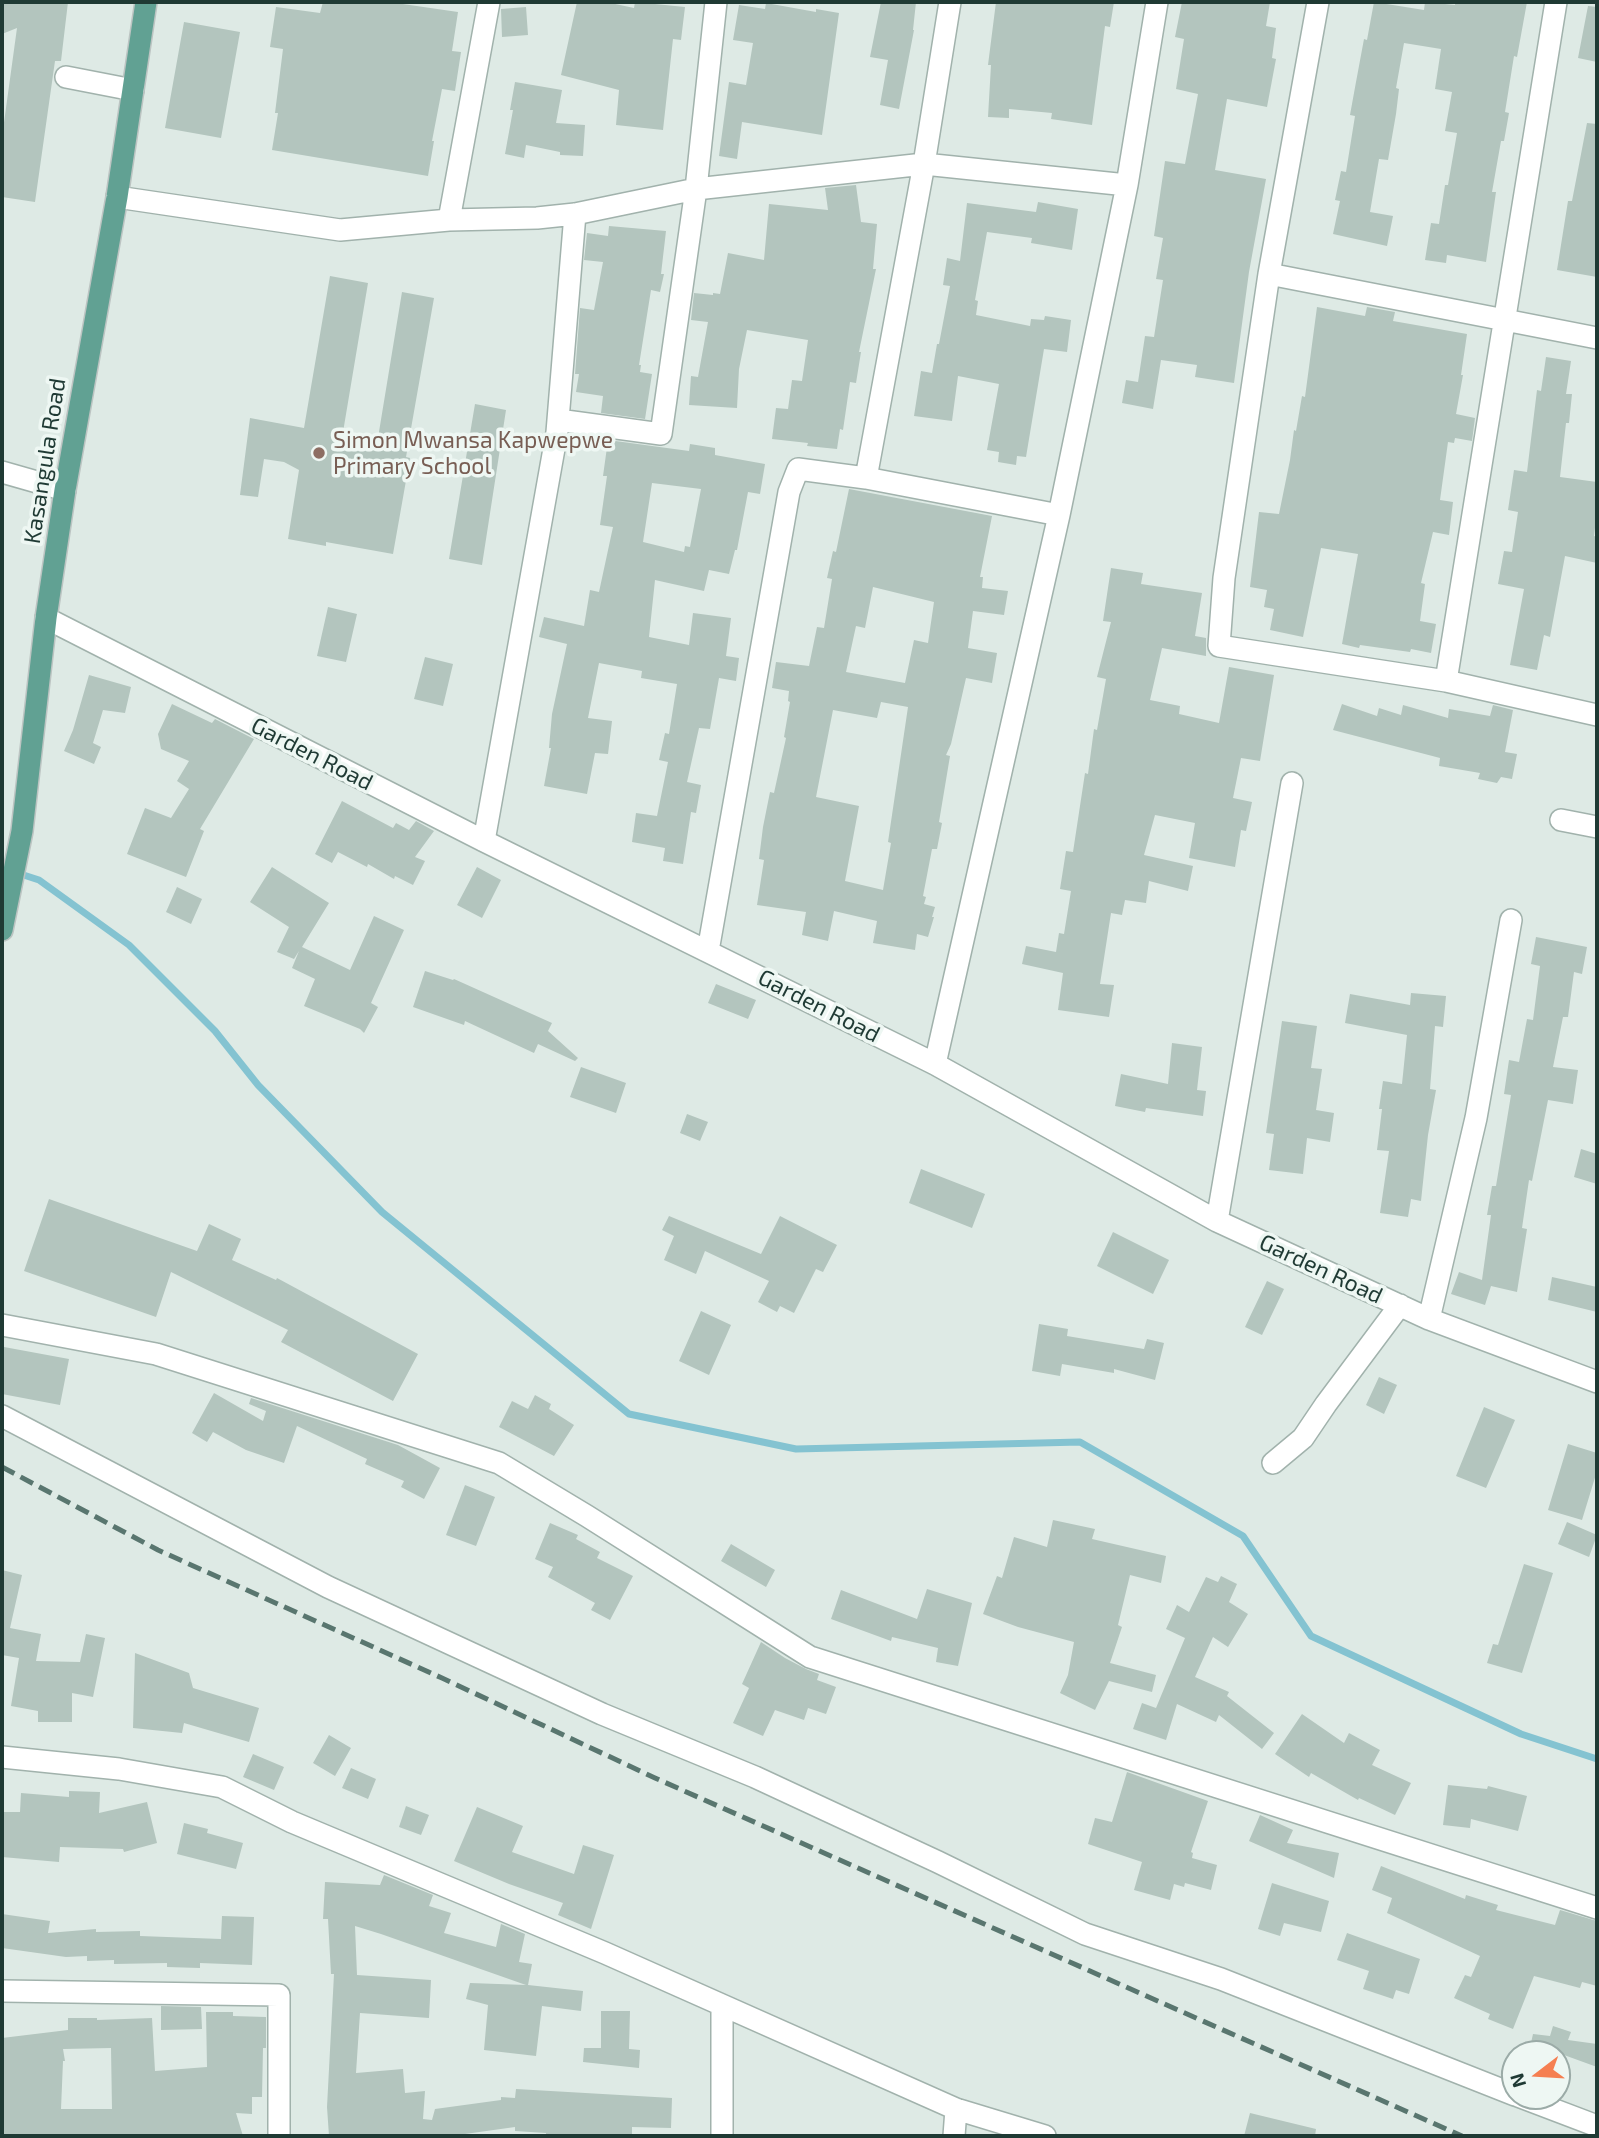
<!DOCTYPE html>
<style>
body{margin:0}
#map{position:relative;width:1599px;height:2138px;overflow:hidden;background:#deeae5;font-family:"Exo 2",sans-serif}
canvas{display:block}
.frame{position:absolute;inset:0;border:4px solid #1f3a34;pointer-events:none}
.north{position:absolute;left:1501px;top:2040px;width:70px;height:70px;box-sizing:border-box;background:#eef7f3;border:2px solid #9baba7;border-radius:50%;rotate:253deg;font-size:19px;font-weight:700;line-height:28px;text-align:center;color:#1f3a34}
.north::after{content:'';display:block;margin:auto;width:24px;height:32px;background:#f57f51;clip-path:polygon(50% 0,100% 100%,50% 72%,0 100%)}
</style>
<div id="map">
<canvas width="1599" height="2138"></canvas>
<div class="frame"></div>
<div class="north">N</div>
</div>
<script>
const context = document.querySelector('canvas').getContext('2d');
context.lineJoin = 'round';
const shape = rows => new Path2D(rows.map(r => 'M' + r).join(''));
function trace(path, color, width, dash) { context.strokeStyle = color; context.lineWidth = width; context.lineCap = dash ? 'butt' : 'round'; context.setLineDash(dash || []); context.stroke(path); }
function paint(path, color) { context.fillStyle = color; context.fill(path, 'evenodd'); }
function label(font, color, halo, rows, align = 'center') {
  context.font = font + ' "Exo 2",sans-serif'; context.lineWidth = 7; context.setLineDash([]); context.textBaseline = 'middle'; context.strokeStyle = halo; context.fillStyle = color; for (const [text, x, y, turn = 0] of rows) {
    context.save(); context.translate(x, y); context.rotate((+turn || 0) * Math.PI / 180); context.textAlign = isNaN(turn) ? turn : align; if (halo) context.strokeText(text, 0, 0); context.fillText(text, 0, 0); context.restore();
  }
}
trace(shape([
 [2,868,39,880,129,945,215,1031,258,1085,382,1212,629,1414,796,1449,1080,1442,1243,1536,1311,1636,1521,1734,1597,1759]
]), '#84c3d1', 7);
paint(shape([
 [2,2,68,2,61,61,55,61,53,75,35,202,2,197,2,137,17,28,2,34],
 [323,2,389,2,458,12,452,51,461,52,455,91,442,89,432,141,434,141,428,176,272,150,278,113,275,113,283,49,270,47,276,7,320,13],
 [577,2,606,2,634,8,635,2,685,7,681,40,673,39,663,130,616,125,619,90,561,75],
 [881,2,916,2,913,30,914,30,899,109,880,105,888,60,870,57],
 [996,2,1114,2,1110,27,1105,26,1092,125,1051,119,1052,113,1009,109,1009,118,988,117,991,65,988,65],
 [1182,2,1270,2,1266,26,1276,28,1272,58,1276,59,1267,107,1227,99,1215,170,1266,179,1249,272,1234,383,1195,377,1197,365,1161,360,1153,409,1122,403,1126,380,1138,382,1145,336,1154,337,1163,280,1156,279,1163,238,1154,236,1165,161,1185,164,1198,94,1176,89,1184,39,1175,37],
 [1374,2,1424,10,1425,2,1455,5,1455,2,1527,2,1517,57,1514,56,1505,112,1509,113,1504,141,1501,141,1492,192,1496,192,1486,262,1447,255,1446,263,1425,260,1431,223,1439,224,1445,185,1448,185,1457,133,1445,131,1452,92,1435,89,1441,49,1404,43,1396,88,1399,89,1396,114,1388,160,1379,159,1370,212,1393,216,1387,246,1333,234,1340,201,1335,200,1341,171,1346,172,1355,116,1350,115,1356,82,1364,39,1367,40],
 [766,3,816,12,816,9,839,13,822,135,742,122,737,159,719,156,729,82,746,85,753,43,733,40,739,5,765,9],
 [1588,6,1597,7,1597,62,1578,58],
 [526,7,528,35,502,37,501,9],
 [184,22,240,32,221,138,165,128],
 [515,82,562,90,556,123,585,125,583,156,560,155,560,152,526,145,524,158,505,154,513,110,510,110],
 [1587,123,1597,124,1597,277,1557,270,1568,201,1572,201],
 [856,185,861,222,877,224,873,269,876,269,859,352,861,352,856,383,850,382,843,430,840,429,837,449,807,446,808,443,772,439,776,408,788,409,792,380,802,381,808,340,747,330,739,369,737,408,689,405,691,376,698,377,708,322,691,320,694,293,713,295,713,293,720,294,728,253,764,260,769,204,828,210,825,188],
 [1038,202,1078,209,1072,250,1031,243,1032,238,987,232,975,300,978,301,976,315,1030,326,1031,319,1044,320,1045,316,1071,320,1067,352,1044,349,1026,457,1017,456,1016,465,998,462,999,452,987,450,999,384,958,376,952,421,914,416,921,371,932,373,937,344,939,344,950,286,943,285,947,258,960,261,967,203,1036,212],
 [609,226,666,231,661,274,664,274,660,292,651,290,639,365,641,365,640,372,652,374,645,419,601,413,603,396,576,392,579,374,575,374,580,308,594,310,603,262,584,260,587,233,608,236],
 [330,276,368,283,341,444,376,450,402,292,434,298,406,457,410,458,393,554,326,542,326,546,288,539,299,470,284,462,264,459,258,497,240,495,250,418,304,428],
 [1317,307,1365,316,1367,307,1395,312,1393,321,1467,334,1461,375,1463,375,1456,414,1475,418,1472,441,1455,438,1454,443,1448,442,1440,500,1453,502,1449,535,1433,532,1421,583,1425,584,1420,621,1436,624,1431,653,1411,649,1410,652,1360,645,1359,648,1342,644,1358,554,1321,548,1303,637,1270,630,1274,609,1264,607,1267,590,1250,587,1259,512,1279,514,1290,460,1294,430,1296,431,1302,396,1305,397],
 [1546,357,1571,361,1566,394,1572,394,1569,423,1566,423,1560,477,1597,482,1597,511,1594,536,1597,537,1597,563,1565,556,1550,637,1544,635,1537,670,1510,665,1524,589,1498,584,1504,551,1512,552,1518,512,1508,510,1514,470,1527,472,1537,390,1541,391],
 [475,404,506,410,482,565,449,559],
 [608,440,689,451,690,444,715,448,715,455,765,464,760,494,748,492,737,550,735,550,729,574,709,570,704,591,655,580,649,637,689,645,693,613,731,618,726,656,739,658,736,681,719,678,710,729,699,728,687,782,701,785,696,813,691,812,683,864,663,861,665,848,632,842,636,813,657,816,668,762,659,760,665,733,669,734,677,684,641,678,642,671,599,663,588,718,612,721,608,754,595,753,587,794,544,786,551,748,549,748,552,714,567,644,539,637,544,617,584,626,590,590,599,592,613,527,600,525,607,476,603,476],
 [652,483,701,489,690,547,685,546,684,552,643,542],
 [849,489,992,516,980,577,983,577,982,588,1008,591,1004,615,973,611,968,648,997,653,992,683,966,678,951,744,946,755,950,756,939,822,942,823,937,849,932,849,923,896,926,897,924,904,935,907,932,917,934,917,928,937,917,934,915,950,873,943,877,921,834,911,828,941,802,935,806,912,757,905,764,860,759,859,763,827,770,792,774,793,786,738,784,737,790,702,788,701,789,691,772,688,776,662,809,666,817,627,824,628,832,579,827,578,833,551,836,552],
 [873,587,934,602,928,643,914,640,905,683,846,672,856,626,865,628],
 [881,702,908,707,888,842,891,843,883,890,845,881,859,806,816,797,833,710,877,718],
 [1111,568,1143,573,1141,584,1202,593,1195,636,1206,638,1206,656,1162,648,1150,700,1180,706,1179,714,1219,723,1229,667,1274,675,1260,761,1241,758,1233,798,1252,802,1246,831,1241,830,1235,867,1189,858,1195,823,1155,815,1144,855,1193,866,1188,891,1149,881,1146,903,1125,900,1122,915,1111,913,1100,984,1114,985,1109,1017,1058,1010,1063,973,1022,964,1026,946,1056,952,1059,933,1064,934,1071,891,1060,889,1066,851,1073,852,1085,773,1088,774,1094,729,1097,730,1106,679,1097,677,1111,622,1103,621],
 [328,607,357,614,346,662,317,656],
 [425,657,453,664,443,706,414,699],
 [89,675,131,687,125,713,103,710,93,743,101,747,94,764,64,751,73,730],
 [172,704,212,723,215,719,254,739,200,829,204,831,186,877,127,854,145,808,171,818,189,789,177,781,189,761,161,749,158,734],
 [1342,704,1377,716,1379,708,1401,715,1403,705,1448,718,1449,709,1490,716,1493,705,1513,710,1505,752,1517,754,1512,779,1501,777,1497,783,1478,779,1480,773,1439,766,1440,758,1333,730],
 [342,801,393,828,396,823,409,830,416,821,434,831,415,857,425,861,413,885,395,876,394,879,368,864,367,867,338,852,332,863,315,854],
 [272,867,329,903,302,947,350,970,374,916,404,930,371,1003,378,1007,364,1033,360,1029,304,1006,315,979,292,968,299,951,294,959,277,952,289,927,250,902],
 [477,867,501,880,482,918,457,905],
 [177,887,202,899,191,924,166,912],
 [1536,937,1587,947,1582,974,1574,972,1568,1017,1563,1017,1553,1067,1578,1070,1573,1104,1548,1100,1532,1181,1529,1180,1522,1228,1527,1229,1517,1292,1491,1286,1485,1305,1451,1294,1459,1272,1482,1280,1491,1215,1487,1215,1492,1186,1496,1186,1511,1095,1504,1094,1509,1060,1519,1062,1527,1019,1533,1020,1540,966,1531,964],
 [425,971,453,980,454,979,552,1023,548,1031,578,1058,575,1061,538,1044,534,1053,465,1021,464,1025,413,1007],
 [716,984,756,1000,748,1019,708,1003],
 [1411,993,1446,996,1443,1027,1435,1026,1430,1089,1436,1090,1428,1135,1421,1201,1411,1199,1408,1217,1380,1213,1389,1151,1377,1150,1382,1109,1379,1109,1383,1081,1402,1084,1407,1035,1345,1023,1350,994,1410,1005],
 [1282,1021,1317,1026,1311,1068,1322,1069,1316,1110,1334,1113,1330,1142,1307,1138,1303,1174,1269,1170,1274,1134,1266,1133],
 [1172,1043,1202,1047,1197,1090,1206,1091,1203,1116,1146,1108,1145,1112,1115,1106,1121,1074,1168,1084],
 [581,1067,626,1083,616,1113,570,1097],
 [687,1114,708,1122,700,1141,680,1133],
 [1581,1149,1597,1154,1597,1184,1574,1177],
 [921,1169,985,1194,972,1228,909,1203],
 [49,1199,197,1251,209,1224,241,1239,232,1260,276,1280,277,1278,418,1354,393,1401,281,1342,288,1330,171,1272,156,1317,24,1271],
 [669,1216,761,1254,780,1216,837,1245,823,1272,816,1269,794,1313,780,1306,777,1312,758,1302,769,1281,705,1251,696,1274,664,1260,674,1236,662,1230],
 [1113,1232,1169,1260,1153,1294,1097,1266],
 [1552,1277,1597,1287,1597,1312,1548,1300],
 [1267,1281,1284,1289,1262,1335,1245,1327],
 [701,1311,731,1325,709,1375,679,1361],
 [1039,1324,1068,1329,1067,1336,1144,1349,1147,1339,1164,1343,1155,1380,1114,1369,1114,1373,1062,1364,1060,1376,1032,1371],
 [4,1347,69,1359,60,1405,2,1394,2,1360],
 [1379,1377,1397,1385,1384,1414,1366,1405],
 [214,1393,263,1421,266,1411,249,1404,251,1398,398,1445,440,1468,424,1499,401,1487,404,1481,365,1464,367,1459,297,1426,284,1463,246,1450,213,1432,207,1442,192,1433],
 [535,1395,551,1404,549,1409,574,1425,554,1456,499,1427,512,1401,528,1409],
 [1484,1407,1515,1420,1486,1488,1456,1476],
 [1568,1444,1597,1453,1597,1471,1582,1520,1548,1510],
 [465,1485,495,1497,476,1546,446,1535],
 [1053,1520,1095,1529,1092,1539,1166,1556,1161,1583,1130,1575,1118,1625,1122,1627,1110,1663,1156,1675,1152,1692,1109,1681,1095,1710,1060,1693,1068,1675,1074,1642,1018,1627,983,1614,997,1576,1002,1578,1014,1537,1047,1547],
 [1567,1522,1597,1535,1589,1557,1558,1544],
 [550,1523,578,1535,576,1539,600,1552,597,1558,633,1576,610,1620,591,1610,595,1603,548,1577,553,1567,535,1559],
 [731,1544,775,1570,766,1587,721,1561],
 [1524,1564,1553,1573,1522,1673,1487,1663,1493,1644,1498,1645],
 [2,1570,22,1575,10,1628,41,1634,36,1661,80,1662,86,1634,105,1638,93,1697,72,1693,72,1722,38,1722,38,1711,11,1706,19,1658,2,1655],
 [1221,1576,1237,1584,1229,1602,1248,1614,1228,1647,1213,1637,1195,1677,1229,1692,1227,1696,1274,1733,1262,1749,1219,1715,1216,1722,1177,1704,1166,1740,1133,1729,1142,1703,1156,1708,1185,1638,1166,1629,1177,1605,1189,1612,1206,1577,1218,1582],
 [927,1589,972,1603,958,1666,936,1662,938,1648,892,1637,891,1641,831,1619,841,1590,917,1619],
 [761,1642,785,1658,806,1669,819,1674,817,1680,836,1687,826,1714,808,1708,804,1720,775,1710,763,1736,733,1723,749,1688,742,1684],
 [135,1653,189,1673,193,1688,259,1708,249,1742,184,1723,182,1733,133,1728],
 [1302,1714,1344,1743,1349,1733,1380,1750,1372,1765,1411,1783,1395,1815,1359,1798,1358,1800,1311,1773,1309,1777,1275,1754],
 [329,1735,351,1748,335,1776,313,1763],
 [253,1754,284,1767,274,1790,243,1777],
 [351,1768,376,1779,368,1799,342,1788],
 [1127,1772,1208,1801,1191,1852,1193,1853,1192,1858,1217,1865,1211,1890,1185,1883,1184,1887,1174,1884,1170,1900,1134,1890,1142,1862,1088,1844,1095,1818,1112,1822],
 [1448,1785,1487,1789,1488,1786,1527,1796,1518,1831,1471,1819,1470,1828,1443,1825],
 [69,1791,100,1792,99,1813,147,1802,157,1843,124,1852,123,1849,60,1847,59,1862,2,1857,2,1812,20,1812,21,1793,69,1797],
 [406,1806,429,1815,421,1835,399,1827],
 [477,1807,523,1826,512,1852,574,1874,583,1845,614,1855,591,1929,558,1915,563,1903,509,1884,454,1861],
 [1260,1815,1293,1830,1287,1843,1339,1853,1334,1878,1249,1841],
 [184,1823,208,1829,207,1833,243,1843,236,1869,177,1854],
 [1381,1866,1465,1899,1466,1895,1498,1905,1496,1910,1555,1925,1560,1910,1597,1921,1597,1986,1582,1982,1580,1988,1534,1976,1513,2029,1488,2019,1490,2014,1454,1998,1465,1975,1471,1977,1480,1956,1387,1913,1392,1898,1372,1890],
 [384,1875,433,1895,429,1906,451,1913,444,1933,496,1947,501,1924,525,1934,519,1962,532,1964,528,1985,583,1991,581,2011,542,2006,536,2056,484,2050,488,2005,466,1999,470,1983,526,1985,381,1934,355,1926,357,1975,431,1980,429,2018,360,2013,356,2073,403,2069,405,2093,425,2091,423,2119,432,2120,435,2109,501,2100,501,2097,515,2098,516,2089,672,2098,671,2128,632,2127,632,2136,546,2136,546,2133,515,2131,515,2127,465,2134,465,2136,366,2136,366,2134,329,2136,327,2107,334,1974,331,1974,328,1919,323,1919,325,1882,380,1885],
 [1272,1883,1329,1901,1321,1932,1284,1923,1280,1936,1258,1929],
 [2,1914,50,1921,48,1933,96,1929,96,1932,140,1931,140,1936,221,1939,222,1916,254,1917,252,1965,200,1963,200,1968,167,1967,167,1963,114,1964,114,1960,87,1961,87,1956,66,1957,2,1948],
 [1347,1933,1420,1959,1409,1994,1396,1990,1393,1999,1363,1989,1369,1971,1337,1960],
 [161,2006,201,2007,202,2029,161,2030],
 [601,2011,630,2011,629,2049,640,2050,639,2068,583,2062,584,2048,601,2048],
 [206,2012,233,2012,233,2016,266,2017,266,2048,263,2048,262,2097,252,2097,252,2114,236,2113,243,2136,2,2136,2,2038,68,2030,68,2018,97,2018,97,2020,152,2018,155,2071,207,2067],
 [111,2048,112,2109,61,2109,63,2061,65,2061,63,2049],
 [1553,2026,1571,2032,1568,2040,1597,2044,1597,2067,1531,2043,1533,2034,1550,2036],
 [1250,2113,1316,2129,1315,2136,1244,2136]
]), '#b3c5be');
const minor = shape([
 [1318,2,1269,274,1224,578,1219,646,1446,681,1597,715],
 [66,77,133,90],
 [117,197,340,230,449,220,537,218,575,214,696,189,924,164,1127,185],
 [449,220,489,2],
 [1269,274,1597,338],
 [558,420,661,434,696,189,716,2],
 [2,472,65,490],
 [866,478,924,164,950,2],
 [46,618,484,841,935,1064,1217,1221,1429,1319,1597,1382],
 [1446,681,1556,2],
 [1561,820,1597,827],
 [484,841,557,432,575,214],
 [708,951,789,492,798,469,866,478,1059,515],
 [935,1064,1059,515,1127,185,1157,2],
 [1217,1221,1292,783],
 [1429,1319,1476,1118,1511,920],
 [2,1325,156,1354,499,1463,587,1516,810,1657,1597,1908],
 [2,1416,328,1587,602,1714,755,1777,938,1862,1085,1934,1221,1979,1515,2095],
 [1273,1463,1303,1438,1326,1404,1400,1305],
 [2,1757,119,1769,222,1787,292,1822,605,1953,956,2109,1045,2136],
 [2,1991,279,1995,279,2136],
 [1518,2096,1597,2126],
 [722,2136,722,2005],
 [954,2136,956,2109]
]);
const major = shape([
 [2,930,22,831,46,618,65,490,117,197,146,2]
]);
trace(minor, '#a1b2ac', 24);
trace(major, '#bcc4c2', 24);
trace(minor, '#fff', 21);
trace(major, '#61a193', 21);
trace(shape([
 [2,1467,158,1550,442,1678,655,1778,1462,2136]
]), '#59766f', 5, [14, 7]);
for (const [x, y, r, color] of [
 [319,453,7,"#8d6e63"]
]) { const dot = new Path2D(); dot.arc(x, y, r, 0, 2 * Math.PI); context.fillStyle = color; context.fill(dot); trace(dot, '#eef7f3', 2.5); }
label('23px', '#785e54', '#eef7f3', [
 ["Simon Mwansa Kapwepwe",333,440],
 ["Primary School",333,466]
], 'left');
label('23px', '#1f3a34', '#eef7f3', [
 ["Kasangula Road",45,461,-81],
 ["Garden Road",312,754,27],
 ["Garden Road",819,1006,27],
 ["Garden Road",1321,1269,25]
]);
</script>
